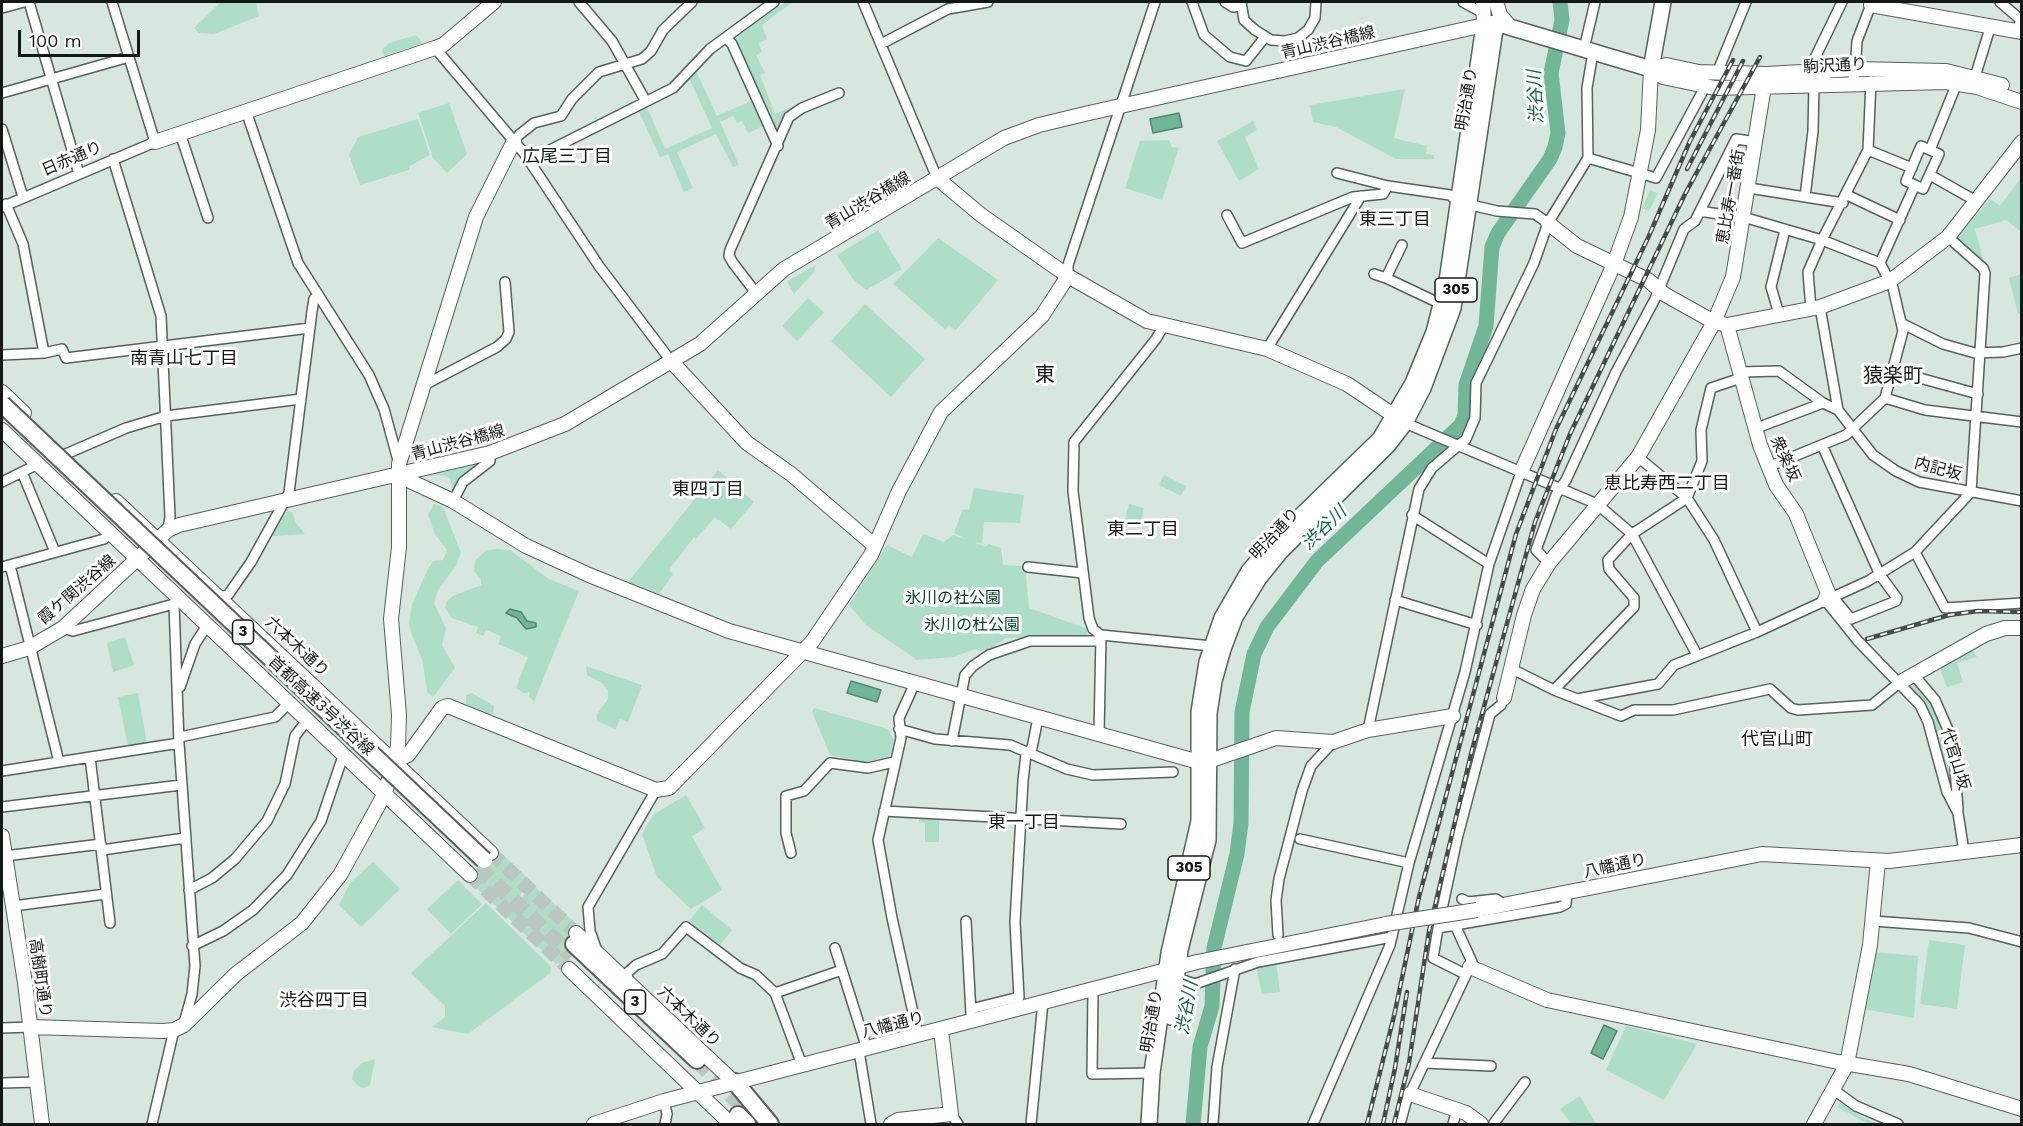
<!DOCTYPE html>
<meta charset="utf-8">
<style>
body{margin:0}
#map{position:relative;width:2023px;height:1126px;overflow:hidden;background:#d7e6de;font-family:"Work Sans",sans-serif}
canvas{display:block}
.frame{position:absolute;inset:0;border:3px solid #131816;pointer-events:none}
.scale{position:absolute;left:18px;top:30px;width:122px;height:27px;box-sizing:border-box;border:3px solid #131816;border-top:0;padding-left:8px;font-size:18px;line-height:21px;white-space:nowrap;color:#131816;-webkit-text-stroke:4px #fff;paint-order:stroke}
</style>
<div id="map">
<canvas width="2023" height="1126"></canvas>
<div class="frame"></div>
<div class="scale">100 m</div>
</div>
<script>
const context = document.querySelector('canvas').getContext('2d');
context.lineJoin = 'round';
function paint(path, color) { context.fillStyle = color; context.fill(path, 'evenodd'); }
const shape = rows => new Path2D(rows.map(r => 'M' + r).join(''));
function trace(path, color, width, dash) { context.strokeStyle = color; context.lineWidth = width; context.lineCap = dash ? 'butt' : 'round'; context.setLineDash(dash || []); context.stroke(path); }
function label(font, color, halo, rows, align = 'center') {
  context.font = font + ' "Work Sans","Noto Sans JP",sans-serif'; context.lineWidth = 6; context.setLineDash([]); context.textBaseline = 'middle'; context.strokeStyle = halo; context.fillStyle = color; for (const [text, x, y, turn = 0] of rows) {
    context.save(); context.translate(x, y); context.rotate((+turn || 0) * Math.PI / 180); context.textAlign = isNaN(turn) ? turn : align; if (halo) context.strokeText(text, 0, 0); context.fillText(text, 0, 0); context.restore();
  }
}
paint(shape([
 [221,2,256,2,259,16,214,34,199,33,194,28],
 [774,2,780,6,786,2,793,2,762,25,767,39,759,43,762,52,756,55,765,73,760,75,775,114,793,106,794,108,787,114,775,131,734,40,743,33,747,24],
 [416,35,423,43,384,56,382,49,389,43],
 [696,71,717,116,751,101,764,126,748,133,742,121,737,123,733,116,720,122,739,165,733,167,716,134,677,152,693,188,684,192,668,154,660,157,637,108,646,105,665,149,712,128,689,78],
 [1405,89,1394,138,1427,146,1426,154,1434,155,1434,159,1396,159,1336,127,1313,122,1310,105],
 [449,103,467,154,447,173,433,158,418,113],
 [418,119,430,155,410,166,409,170,360,185,349,155,358,137],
 [1253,121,1257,130,1245,137,1259,169,1239,181,1217,141],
 [1169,140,1172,147,1179,148,1162,200,1125,188,1140,141],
 [2021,178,2021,232,2006,220,1975,229,1983,258,1978,259,1957,238,1990,199,2000,206],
 [1650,190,1658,193,1649,211,1642,208],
 [878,230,902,269,866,290,853,279,837,255],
 [938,238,998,280,956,330,949,325,945,329,893,284],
 [816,265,814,272,794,294,787,281],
 [2021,274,2021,313,2018,314,2009,278],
 [808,298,824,312,797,341,782,326],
 [865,304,925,359,891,397,831,341],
 [477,464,479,467,453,489,450,479,444,475,429,476],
 [718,470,754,502,731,529,715,517,696,539,694,537,669,570,673,574,659,594,628,582],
 [1164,475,1186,486,1181,496,1159,485],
 [974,488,1024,495,1020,523,984,522,982,544,974,542,985,547,989,544,1001,548,1003,565,1025,566,1029,608,1088,629,1087,637,1006,638,995,646,981,651,975,649,954,657,917,660,866,625,849,605,887,545,912,557,923,534,944,542,953,535,966,539,954,533,963,509,969,510],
 [434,504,443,507,461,553,456,566,438,590,434,603,446,628,442,645,455,668,433,697,427,692,423,662,411,633,409,623,412,604,427,571,433,561,443,560,447,550,435,534,428,515],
 [1129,504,1144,508,1140,524,1125,520],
 [287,511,292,512,296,523,305,534,271,536],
 [497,549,510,550,549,579,579,591,534,702,529,696,530,692,524,693,516,688,528,657,498,644,501,636,486,630,483,636,476,633,478,627,452,618,445,608,447,601,453,596,481,585,481,580,474,571,475,561,486,550],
 [125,637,134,665,113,672,107,643],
 [1972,650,1977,657,1957,663,1963,682,1947,687,1941,672,1942,666],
 [586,666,642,685,628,722,620,719,616,729,597,721,597,714,608,699,608,691,602,683,587,675],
 [1917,684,1936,707,1949,743,1955,792,1950,792,1917,696,1911,688],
 [138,693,147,743,128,746,118,697],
 [472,693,494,706,493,714,486,714,466,704,466,695],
 [814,708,888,729,894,740,889,758,864,762,830,755,812,712],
 [686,795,705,828,692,836,722,890,691,909,657,877,642,834,654,814],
 [919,816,939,816,939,842,925,842,925,823,919,822],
 [501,853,532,882,503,913,472,884],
 [373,862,400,889,361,927,339,905,350,883],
 [458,880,482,904,451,934,427,909],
 [533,885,572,920,566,961,556,964,505,915],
 [486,903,551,967,550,973,468,1034,432,1027,445,1017,445,1006,411,973],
 [702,905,732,930,720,945,689,921],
 [1929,940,1965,945,1957,1009,1920,1004],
 [1873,952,1918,956,1914,1018,1863,1009],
 [1276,962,1280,992,1262,994,1256,966],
 [1626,1026,1697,1044,1664,1100,1606,1070],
 [375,1059,370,1085,364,1088,358,1086,352,1079,354,1071,362,1063],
 [1580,1096,1596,1124,1572,1124,1560,1109],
 [1840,1103,1862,1117,1879,1124,1867,1123,1837,1107]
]), '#afdec8');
const water = shape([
 [1179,113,1182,127,1153,133,1150,119,1179,113],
 [510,609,521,612,527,621,536,623,536,627,526,629,517,618,506,613,510,609],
 [851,681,881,690,877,702,847,693,851,681],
 [1604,1025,1617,1031,1603,1059,1591,1053,1604,1025]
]);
paint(water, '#71b699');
trace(water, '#558772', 1.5);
trace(shape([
 [1193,1124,1200,1047,1212,1006,1214,948,1237,854,1241,823,1242,712,1254,654,1267,627,1317,561,1461,425,1465,415,1466,385,1486,326,1492,247,1498,233,1550,159,1555,147,1558,133,1551,73,1562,20,1560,2]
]), '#71b699', 15);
trace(shape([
 [491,853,576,933],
 [470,875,569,969]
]), '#bac7c0', 14, [14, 7]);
trace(shape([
 [478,867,572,956],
 [697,1060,745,1109]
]), '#bac7c0', 16, [16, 8]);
const street = shape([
 [29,2,79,174],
 [579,2,612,41,645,100],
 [863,2,937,178],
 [1192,2,1204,35,1230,57,1246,61,1265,37],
 [1225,2,1233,7,1241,6],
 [1241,2,1244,20,1255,30,1271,40,1285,41,1298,38,1308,30,1315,18,1316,2],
 [1463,2,1485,14],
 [2000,2,2021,20,2017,31],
 [2,8,24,2],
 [726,38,732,44,778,146],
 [881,44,948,9,988,2],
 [435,48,524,153,599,266,671,361],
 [1584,49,1595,2],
 [1717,73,1746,2],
 [1975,77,1990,28],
 [1851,83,1855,74,1857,41,1872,2],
 [1832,84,1814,70,1814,60,1842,2],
 [2,93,129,57],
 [246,111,298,263,369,375,384,409,399,464],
 [2,129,23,197],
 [180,133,208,218],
 [519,135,534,123,561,116,572,99,599,72,642,59,651,51,663,30,692,2],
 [1868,150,1912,168],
 [1930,150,1957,83],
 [1588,158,1656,178,1705,87],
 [113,159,161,316,170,517,168,530],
 [530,160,673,88,710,49,774,2],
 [1337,173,1388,186],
 [1930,175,1976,201],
 [1749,188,1843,203],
 [1847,195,1900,220],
 [1805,197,1813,131,1814,85],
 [6,204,23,244,44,353],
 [2,207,155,142,112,2],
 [1700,211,1750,219,1822,240,1868,150,1871,81],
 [1227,215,1242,243,1353,197,1383,194,1388,186,1450,195,1458,202,1497,211,1535,214,1548,223],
 [1402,245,1386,278,1443,305],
 [1374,274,1386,278],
 [1068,276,1068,265,1155,2],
 [756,293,733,263,729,256,730,250,789,117,802,108,839,93],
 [1820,307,1838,410,1873,455,1896,471,1919,482,2022,501],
 [1811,309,1808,272,1822,240,1880,263],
 [1779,314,1771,287,1785,230],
 [1903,324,1943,344,1975,353,2003,352,2022,348],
 [1163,327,1156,339,1074,442,1073,491,1089,618,1093,629,1101,635,1212,646],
 [1267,349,1361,196],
 [2,355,44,353,62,349,66,358,310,328],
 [1894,371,1978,394],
 [1740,372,1779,371,1823,403,1838,410],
 [424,381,430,382,497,347,506,339,509,332,505,282],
 [1885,398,1925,410,2022,422],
 [1405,423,1597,504,1632,534,1697,655],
 [1754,429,1823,403],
 [1822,445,1880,575,1897,598,1896,601,1851,619,1833,597],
 [66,454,126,428,166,416,301,399],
 [1638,457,1687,498,1714,540,1757,632],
 [1768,467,1846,435,1885,398,1903,331,1893,288,1880,263,1915,185,1923,189,1939,154,1921,146,1906,181,1915,185],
 [22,472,55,552],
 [2,482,38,464],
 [453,501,463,482,490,461,490,453],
 [1412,515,1489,564],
 [1915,552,1945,608,2022,603],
 [1549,563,1536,550,1556,495,1566,480,1616,372,1655,299,1684,229,1695,221,1736,139,1757,142],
 [10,565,59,762],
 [2,567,104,539,108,535,107,528],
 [1028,567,1083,573],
 [219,597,228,595,251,562,289,493,312,311,314,299,317,296],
 [180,598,174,604,179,743,195,966,192,994,184,1023],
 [1395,600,1477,625],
 [1825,600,1858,641,1920,705,1928,722,1947,792,1958,813,1964,852],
 [63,628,73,631,174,604],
 [1510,668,1554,690,1621,716,1634,710,1673,710,1770,689,1791,708,1798,710,1872,705,1899,683],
 [1913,674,1935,700,1949,732,1954,753,1958,810],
 [915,683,899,718,901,738,878,840,892,918,918,1035],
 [180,687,195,644,208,624],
 [1554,690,1634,607,1634,598,1609,569,1608,560,1632,534,1687,498,1702,461,1701,430,1711,388,1741,378],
 [1577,699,1658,684,1674,665,1757,632,1868,581,1915,552,1971,492,1985,273,1983,268,1948,237],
 [899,729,935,739,1010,745,1067,769,1093,775,1173,772],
 [1368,730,1419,489,1432,468,1466,439,1475,418,1476,383,1534,263,1548,223,1588,158,1587,88,1593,52],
 [1099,734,1101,635],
 [180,737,275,717,290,702],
 [952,741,965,675,973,666,989,655,1030,641,1095,641,1101,639],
 [90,757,110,923],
 [2,771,179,743],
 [2,807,181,785],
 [884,811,1121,824],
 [1300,839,1409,863],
 [102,850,185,838],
 [791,853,786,833,786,796,804,791,830,763,868,768,894,762],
 [5,856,101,844],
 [189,890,212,878,235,859,267,821,285,784,295,736,308,719],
 [1462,899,1468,902,1496,899,1504,904],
 [13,906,106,894],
 [966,921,971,1014],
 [1873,921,1969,928,2022,942],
 [1455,925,1560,907,1566,904,1567,893],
 [1438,928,1433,958,1465,974],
 [1278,935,1276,900,1279,879,1302,791,1311,766,1333,742],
 [192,946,223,931,253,910,287,875,321,821,341,762,347,756],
 [596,948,590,931,588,907,656,790],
 [835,948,867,1049],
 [1174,977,1195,984,1258,962,1392,937],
 [628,981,627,973,636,965,662,954,686,927,740,968,756,975,775,993,802,1065],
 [1093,990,1092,1074,1152,1073],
 [775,993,842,970],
 [971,1009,1019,997,1015,922,1023,781,1026,754,1032,748,1038,718],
 [2,1028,30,1027],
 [859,1051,871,1124],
 [1425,1063,1491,1066],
 [2,1083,37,1082],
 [1834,1090,1856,1106,1898,1124],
 [664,1101,667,1114,665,1124],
 [951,1114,958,1124],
 [1494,1123,1525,1082],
 [152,1124,174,1030],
 [1031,1124,1043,1002],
 [1213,1124,1217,1067,1235,969],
 [1313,1124,1390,945,1409,863,1465,672,1489,564,1521,472],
 [1400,1124,1406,1102,1472,962,1455,925,1438,928,1457,839,1490,714,1501,705,1504,698],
 [1453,1124,1457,1109]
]);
const secondary = shape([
 [1497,5,1500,15,1511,28],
 [1871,5,2022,32],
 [1651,69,1663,77,1715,88,1946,82,1977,87,2022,102],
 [1651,69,1666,65,1699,72,1766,74,1855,69,1946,71,2002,85],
 [155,142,435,48,443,45,494,2],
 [937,178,981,215,1068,276,1147,321,1267,349,1347,384,1402,421],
 [1548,223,1577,246,1648,280,1664,294,1714,322,1727,325,1820,307,1890,281,1948,237,2022,142],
 [1727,325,1760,445,1776,485,1796,514,1828,593,1825,600],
 [671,361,747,443,791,474,875,546],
 [2,392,24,413],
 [2,430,470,875],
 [1521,472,1614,264,1631,217,1648,130,1651,69],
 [397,475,453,501,526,546,589,575,729,631,1199,762,1209,761,1276,738,1333,742,1368,730,1453,716],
 [116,501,491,853],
 [2,656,29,648,63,628,168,530,179,525,490,453,565,424,700,344,784,269,1004,138,1039,125,1089,113,1484,25,1483,2],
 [1899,683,1986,634,2005,628,2022,628],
 [1504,698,1524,615,1533,589,1549,563,1638,457,1714,322,1733,277,1766,74],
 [395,761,408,755,442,708,448,706,656,790,669,788,812,642,871,555,899,491,941,412,1042,316,1068,276],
 [2,836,25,983,42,1124],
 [1477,910,1762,854,1889,861,2022,845],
 [576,933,738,1086],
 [1470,967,1547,1000,1838,1062,1909,1074,2022,1109],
 [569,969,731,1124],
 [30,1027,163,1031,174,1030,184,1025,236,974,302,923,340,875,361,837,385,793,398,746,399,715,391,619,399,547,399,464,476,217,514,141],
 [1410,1094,1466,1113,1481,1124],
 [594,1124,664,1101,1197,962,1386,924],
 [891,1124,898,1120,951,1114,941,1030],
 [1814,1124,1847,1064,1870,945,1878,861]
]);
const primary = shape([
 [1171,1017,1180,950,1208,840,1209,713,1214,681,1223,649,1235,617,1259,578,1280,552,1388,445,1405,423,1423,388,1453,308,1496,23],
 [1149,1124,1152,1073,1169,953,1199,821,1199,712,1207,662,1222,618,1249,571,1273,543,1380,439,1413,383,1434,332,1447,281,1484,25,1496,23,1651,69,1663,2]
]);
const highway = shape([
 [574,944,697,1060],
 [735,1082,770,1124],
 [738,1115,747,1124]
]);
trace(street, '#55625c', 12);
trace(secondary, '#55625c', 16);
trace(primary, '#55625c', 18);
trace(highway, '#55625c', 20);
trace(street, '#fff', 9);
trace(secondary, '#fff', 14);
trace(primary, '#fff', 15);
trace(highway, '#fff', 16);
const rail = shape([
 [1687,169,1743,61],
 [1867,639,1949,615,1978,611,2022,612],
 [1367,1124,1394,1016,1419,897,1516,534,1556,429,1648,238,1690,141,1733,60],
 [1383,1124,1395,1068,1407,992],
 [1394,1124,1409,1063,1429,931,1472,750,1535,522,1570,434,1685,194,1760,57]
]);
trace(rail, '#444b48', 4.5);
trace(rail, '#fff', 2, [7]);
const secondaryBridge = shape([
 [1386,924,1477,910]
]);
const highwayBridge = shape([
 [2,404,484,860]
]);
trace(secondaryBridge, '#55625c', 16, []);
trace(highwayBridge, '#55625c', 20, []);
trace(secondaryBridge, '#fff', 14);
trace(highwayBridge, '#fff', 16);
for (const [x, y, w] of [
 [1456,290,42],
 [243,632,21],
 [1189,868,42],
 [635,1002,21]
]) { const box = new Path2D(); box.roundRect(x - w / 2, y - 12, w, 24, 4.5); context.fillStyle = '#fff'; context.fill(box); trace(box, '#131816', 1.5); }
label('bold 15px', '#131816', null, [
 ["305",1456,290],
 ["3",243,632],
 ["305",1189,868],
 ["3",635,1002]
]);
label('16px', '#131816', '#fff', [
 ["青山渋谷橋線",1328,43,-13],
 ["駒沢通り",1835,66,-3],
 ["明治通り",1467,99,-81],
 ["日赤通り",72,159,-23],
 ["恵比寿一番街",1731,197,-80],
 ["青山渋谷橋線",868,201,-31],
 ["青山渋谷橋線",458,443,-15],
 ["衆楽坂",1785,459,65],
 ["内記坂",1938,469,15],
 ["明治通り",1275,534,-47],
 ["霞ケ関渋谷線",77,590,-41],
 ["六本木通り",297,647,43],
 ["首都高速3号渋谷線",321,706,43],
 ["代官山坂",1955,759,73],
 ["八幡通り",1615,866,-12],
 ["高樹町通り",40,978,82],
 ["六本木通り",689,1017,44],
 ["明治通り",1152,1021,-81],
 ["八幡通り",893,1025,-14]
]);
label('16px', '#04412e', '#fff', [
 ["氷川の社公園",953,598],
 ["氷川の杜公園",972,625]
]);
label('italic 18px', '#12674b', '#fff', [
 ["渋谷川",1536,97,-93],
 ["渋谷川",1324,528,-44],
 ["渋谷川",1187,1008,-80]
]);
label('18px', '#131816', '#fff', [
 ["広尾三丁目",567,157],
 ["東三丁目",1395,220],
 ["南青山七丁目",184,359],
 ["恵比寿西二丁目",1667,484],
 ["東四丁目",708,490],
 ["東二丁目",1143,530],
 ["代官山町",1777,740],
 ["東一丁目",1024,823],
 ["渋谷四丁目",324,1001]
]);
label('20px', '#131816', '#fff', [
 ["東",1045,375],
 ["猿楽町",1893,376]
]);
</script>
